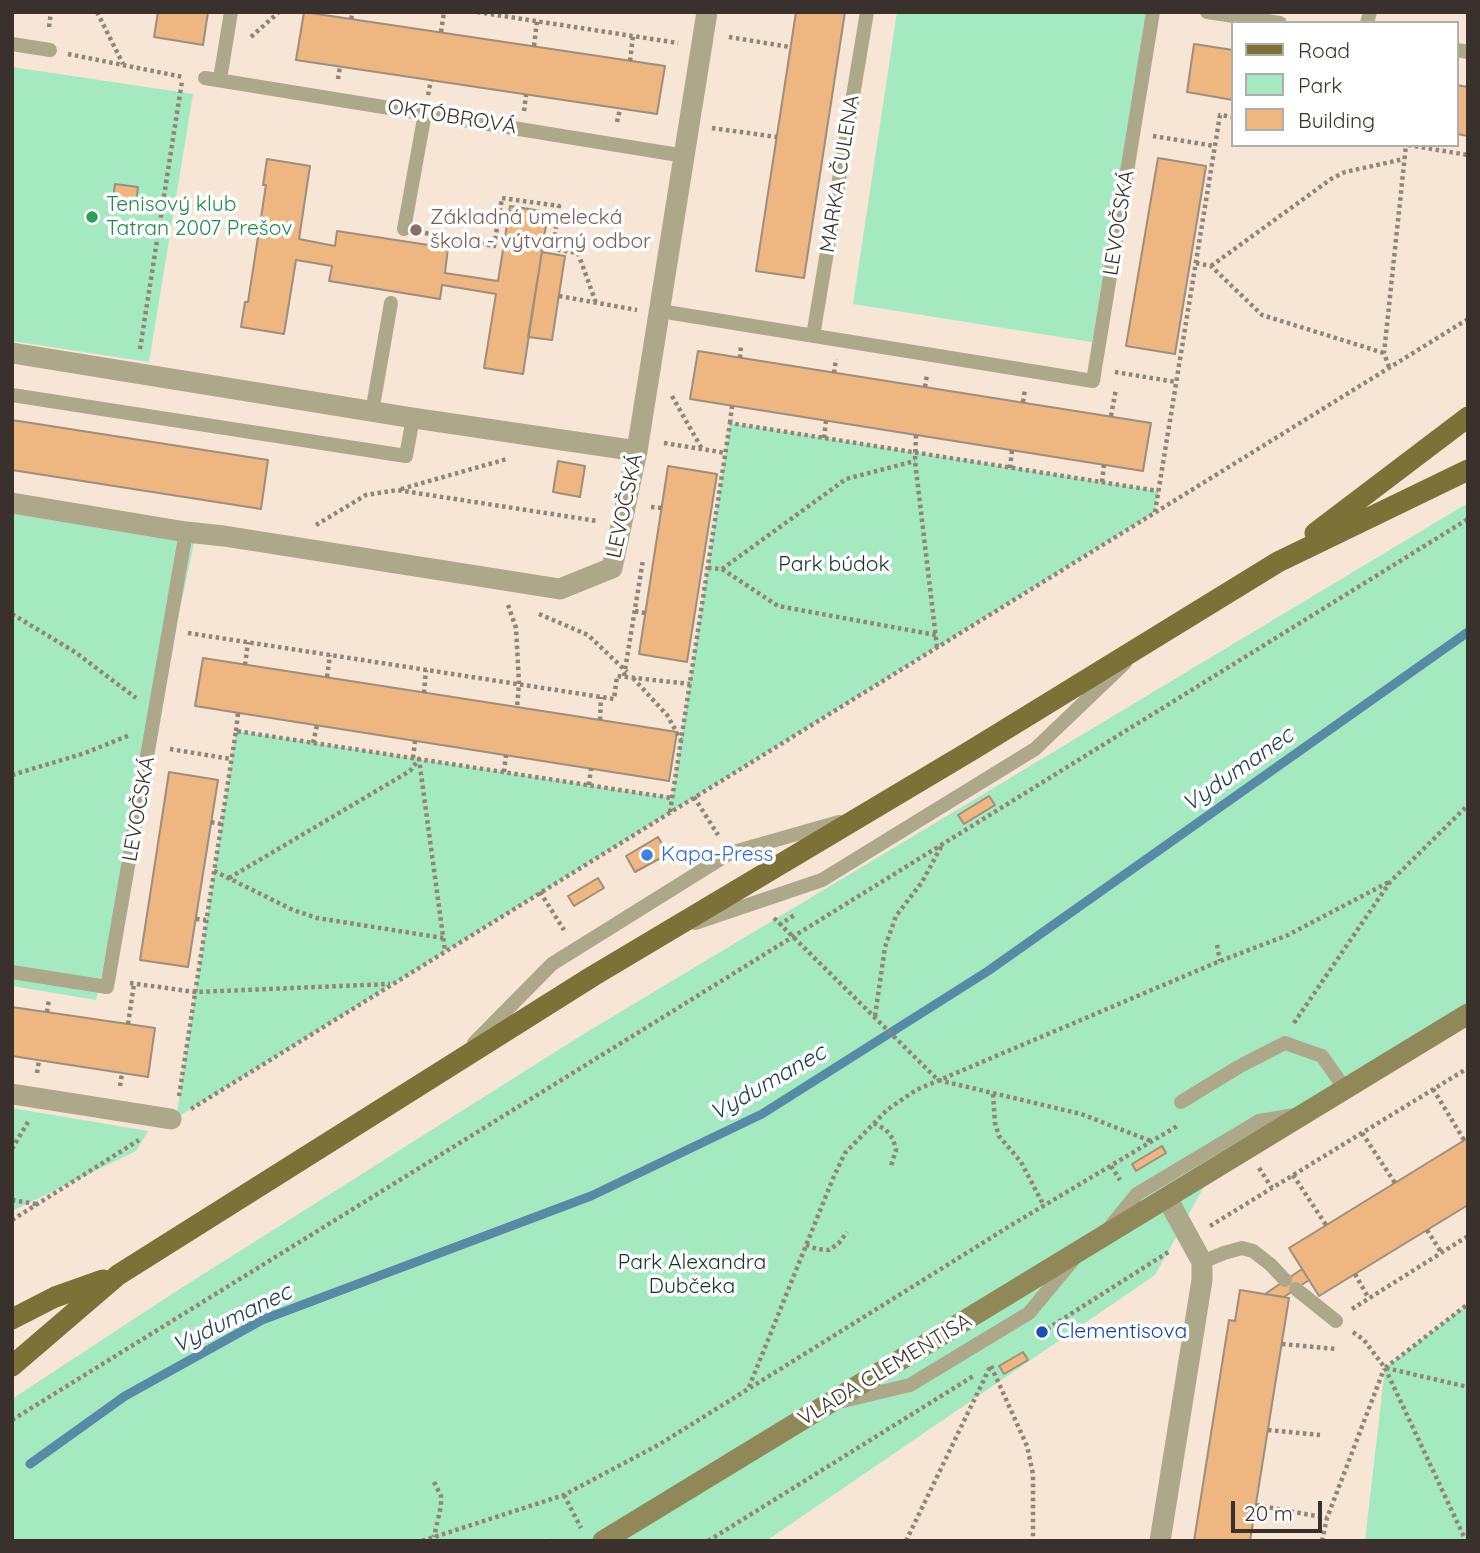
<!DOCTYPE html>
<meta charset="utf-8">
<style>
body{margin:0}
#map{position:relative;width:1480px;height:1553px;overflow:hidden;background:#f7e5d5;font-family:Quicksand,sans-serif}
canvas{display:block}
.frame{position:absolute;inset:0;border:14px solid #39322c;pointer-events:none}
.legend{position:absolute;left:1231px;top:21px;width:228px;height:126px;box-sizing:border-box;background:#fff;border:2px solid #b0adab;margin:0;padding:9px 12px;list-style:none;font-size:21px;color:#39322c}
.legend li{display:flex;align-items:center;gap:14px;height:35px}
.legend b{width:35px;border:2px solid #b0adab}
.scale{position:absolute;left:1231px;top:1501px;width:91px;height:32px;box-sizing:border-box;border:4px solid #39322c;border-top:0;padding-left:9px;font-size:21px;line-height:24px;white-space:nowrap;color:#39322c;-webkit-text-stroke:5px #fff;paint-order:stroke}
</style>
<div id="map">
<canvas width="1480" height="1553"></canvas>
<div class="frame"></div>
<ul class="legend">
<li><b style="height:9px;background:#7c7136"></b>Road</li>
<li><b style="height:19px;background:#a5e9c1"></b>Park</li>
<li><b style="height:19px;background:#eeb681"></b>Building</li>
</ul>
<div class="scale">20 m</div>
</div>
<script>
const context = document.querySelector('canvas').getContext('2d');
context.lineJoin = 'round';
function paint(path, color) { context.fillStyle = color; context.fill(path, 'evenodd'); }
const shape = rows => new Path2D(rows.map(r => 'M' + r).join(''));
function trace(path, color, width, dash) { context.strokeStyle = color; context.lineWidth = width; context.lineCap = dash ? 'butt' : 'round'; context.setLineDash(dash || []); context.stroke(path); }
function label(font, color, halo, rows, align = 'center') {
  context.font = font + ' Quicksand,sans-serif'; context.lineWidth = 7; context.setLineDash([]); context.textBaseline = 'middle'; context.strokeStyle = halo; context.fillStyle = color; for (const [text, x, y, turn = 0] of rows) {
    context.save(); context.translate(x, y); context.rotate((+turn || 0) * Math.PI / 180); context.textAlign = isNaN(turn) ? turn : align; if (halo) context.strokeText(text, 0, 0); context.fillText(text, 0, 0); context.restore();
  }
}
paint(shape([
 [897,12,1148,12,1092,342,853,304],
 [12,67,193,94,149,362,12,341],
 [730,423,1158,491,1155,512,176,1118,236,731,672,798],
 [1468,503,1468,1013,1211,1174,1155,1275,766,1541,548,1541,546,1538,541,1541,12,1541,12,1399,175,1292,582,1035],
 [12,513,194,543,96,1000,12,986],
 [12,1108,148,1131,136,1151,12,1211],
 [1468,1304,1468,1541,1365,1541,1385,1368]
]), '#a5e9c1');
trace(shape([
 [30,1464,125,1396,262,1320,591,1196,762,1114,988,971,1468,632]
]), '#578aa4', 9);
const building = shape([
 [158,12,208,12,203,45,154,37,158,12],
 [304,12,665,66,657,114,296,60,304,12],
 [796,12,845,12,804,278,756,271,796,12],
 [1194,44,1233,50,1233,100,1187,92,1194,44],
 [1457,85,1468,87,1468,136,1457,134,1457,85],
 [1158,158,1206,166,1175,354,1126,346,1158,158],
 [267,159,310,166,299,239,335,246,337,231,448,248,445,273,498,281,510,206,548,212,523,374,484,368,496,294,442,285,440,299,329,281,332,266,296,260,284,334,241,327,245,302,248,302,266,185,263,185,267,159],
 [115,184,138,187,135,210,112,207,115,184],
 [542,252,565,256,552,340,528,337,542,252],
 [698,351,1151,423,1143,471,690,399,698,351],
 [12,420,268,460,261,509,12,470,12,420],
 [558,461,585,466,580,497,553,492,558,461],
 [668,466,717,474,687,662,639,654,668,466],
 [203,658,677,732,669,781,195,706,203,658],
 [169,772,218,780,188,967,140,960,169,772],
 [989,796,995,805,964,824,958,815,989,796],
 [658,837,668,854,635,872,626,856,658,837],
 [598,878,604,888,574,906,568,896,598,878],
 [12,1007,155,1028,148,1077,12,1056,12,1007],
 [1468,1138,1468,1205,1319,1296,1289,1248,1468,1138],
 [1162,1146,1166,1153,1136,1171,1132,1164,1162,1146],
 [1302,1269,1309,1280,1284,1297,1265,1294,1302,1269],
 [1240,1290,1289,1298,1250,1541,1194,1541,1229,1320,1235,1321,1240,1290],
 [1023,1352,1028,1360,1004,1374,999,1366,1023,1352]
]);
paint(building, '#eeb681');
trace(building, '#9e8e7f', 2);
trace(shape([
 [97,12,123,64],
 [477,12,678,43],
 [351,19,353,12],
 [49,27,51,12],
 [441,32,444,12],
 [251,37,279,12],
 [729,37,790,47],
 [534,46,537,21],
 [68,54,183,77],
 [630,61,633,36],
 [338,79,340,66],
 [428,95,431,80],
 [524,111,526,95],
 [617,122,620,109],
 [712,128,777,137],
 [1153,136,1215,146],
 [1408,145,1468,155],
 [425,233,494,246,502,198,559,206,553,249,578,253,596,303],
 [1196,263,1211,266,1262,315,1384,353],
 [1211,266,1331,179,1345,172,1404,159],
 [559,296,637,310],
 [140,349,182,81],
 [740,358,741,344],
 [1389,367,1384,353,1406,145],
 [1115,372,1176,382],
 [834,373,836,359],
 [925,387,927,374],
 [672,396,702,449],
 [1023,402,1025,389],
 [1111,416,1116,389],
 [730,423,732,406],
 [916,435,915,461,937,647],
 [824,438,826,421],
 [664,443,726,453],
 [1010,468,1012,450],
 [1102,482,1104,464],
 [401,489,507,459],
 [651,507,662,508],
 [1155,512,1220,115,1233,117],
 [316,525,366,495,397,490,597,521],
 [708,568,722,569,846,479,915,461],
 [722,569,778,606,936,635],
 [508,605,516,628,519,684,517,707],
 [635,611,645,613],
 [12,614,75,652,136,698],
 [539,614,588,635,627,672],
 [188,633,614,699,617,676,690,684],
 [245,665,248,642],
 [624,676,643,560],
 [327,677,330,655],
 [633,678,667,715,681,740],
 [424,693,426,670],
 [600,720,601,697],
 [236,731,238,713],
 [313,743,317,725],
 [170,749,231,759],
 [413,758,415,741],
 [504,772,506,755],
 [12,775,85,753,130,735],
 [589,785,591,768],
 [694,797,718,835],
 [670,812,730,423,1158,491],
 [211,822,221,824],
 [214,871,293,910,317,918,443,938],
 [229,878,410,771,419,759,445,951],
 [540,892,564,930],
 [774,918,938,1080,1081,1114,1151,1141],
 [196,919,206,920],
 [779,925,796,914],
 [1217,945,1220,961],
 [130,983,195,992,390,984],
 [47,1012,49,999],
 [875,1016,885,947,896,916,922,882,942,845],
 [1294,1023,1390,882,1468,805],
 [128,1024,134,984],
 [37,1073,39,1060],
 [120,1086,122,1073],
 [1433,1089,1464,1140],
 [993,1094,995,1123,999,1136,1021,1162,1044,1206],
 [179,1096,236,731,672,798],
 [191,1109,1468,319],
 [874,1123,886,1130,893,1139,896,1150,891,1166],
 [1362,1133,1395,1183],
 [12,1149,28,1122],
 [1111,1166,1120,1180],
 [1259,1168,1272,1188],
 [1293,1175,1326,1225],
 [12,1200,36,1204],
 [12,1220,139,1140],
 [1210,1226,1468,1068],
 [1427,1230,1441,1252],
 [806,1245,817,1249,829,1250,839,1243,847,1232],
 [1355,1274,1368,1297],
 [1352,1309,1468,1236],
 [1047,1329,1170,1251],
 [1353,1332,1364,1340,1385,1368,1468,1304],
 [1282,1344,1336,1349],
 [991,1366,1027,1446,1033,1474,1033,1541],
 [1385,1368,1466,1541],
 [1386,1368,1468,1387],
 [749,1387,834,1176,845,1153,887,1110,916,1090,1220,961,1288,935,1389,882],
 [12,1420,1468,519],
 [1268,1430,1320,1435],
 [434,1482,441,1496,441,1506,434,1537],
 [564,1495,581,1528],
 [1256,1505,1327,1518],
 [422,1541,564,1495,660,1444,1013,1224,1179,1125],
 [708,1541,975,1375],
 [906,1541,991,1365],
 [1322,1541,1327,1518,1384,1369]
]), '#91857a', 4.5, [3.5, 3.5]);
trace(shape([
 [1207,12,1280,23],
 [1367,23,1370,12],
 [12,44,50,50],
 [1457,50,1468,52],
 [205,78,685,156],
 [220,79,231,12],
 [404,229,425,113],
 [660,311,1093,381,1153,12],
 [813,336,867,12],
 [12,395,406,456,413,418],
 [372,412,391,303],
 [695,923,822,880,1035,749,1125,663],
 [12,972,107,987,186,532],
 [474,1043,552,964,730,853,839,822],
 [1181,1102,1240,1066,1285,1043,1322,1056,1345,1089],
 [1110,1227,1137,1194,1259,1121,1295,1115],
 [1202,1262,1224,1253,1242,1248,1253,1251,1271,1265,1285,1280],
 [1296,1289,1336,1321],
 [843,1401,910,1385,1029,1313,1073,1260]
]), '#aea88a', 14);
trace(shape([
 [12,353,413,418,637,451],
 [12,503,186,532,224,536,560,589,612,568,637,451,707,12],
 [12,1094,171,1119],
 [1160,1541,1202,1280,1202,1262,1167,1198]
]), '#aea88a', 21);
trace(shape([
 [603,1541,1468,1014]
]), '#91885a', 21);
trace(shape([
 [1315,533,1468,417],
 [12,1319,55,1297,103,1280],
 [12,1366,118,1275,593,976,972,750,1278,562,1468,470]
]), '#7c7136', 21);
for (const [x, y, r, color] of [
 [92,217,7,"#2e9e5b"],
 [416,230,7,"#8d6e63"],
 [647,855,7,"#3f7fe0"],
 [1042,1332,7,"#1a4fb4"]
]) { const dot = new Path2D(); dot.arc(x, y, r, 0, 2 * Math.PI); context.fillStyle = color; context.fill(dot); trace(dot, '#fff', 2.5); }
label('21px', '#39322c', '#fff', [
 ["OKTÓBROVÁ",452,117,9],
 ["MARKA ČULENA",840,174,-81],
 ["LEVOČSKÁ",1119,223,-81],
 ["LEVOČSKÁ",625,506,-78],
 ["LEVOČSKÁ",139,809,-80],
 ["VLADA CLEMENTISA",885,1370,-31]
]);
label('21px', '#27864d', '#fff', [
 ["Tenisový klub",106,205],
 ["Tatran 2007 Prešov",106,229]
], 'left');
label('21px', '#785e54', '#fff', [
 ["Základná umelecká",430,218],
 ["škola - výtvarný odbor",430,242]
], 'left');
label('21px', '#143423', '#fff', [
 ["Park búdok",834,565],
 ["Park Alexandra",692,1263],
 ["Dubčeka",692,1287]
]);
label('21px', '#366cbe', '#fff', [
 ["Kapa-Press",661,855]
], 'left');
label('21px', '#164399', '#fff', [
 ["Clementisova",1056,1332]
], 'left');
label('italic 23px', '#183a4b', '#fff', [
 ["Vydumanec",1238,770,-35],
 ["Vydumanec",768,1083,-30],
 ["Vydumanec",232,1319,-26]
]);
</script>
